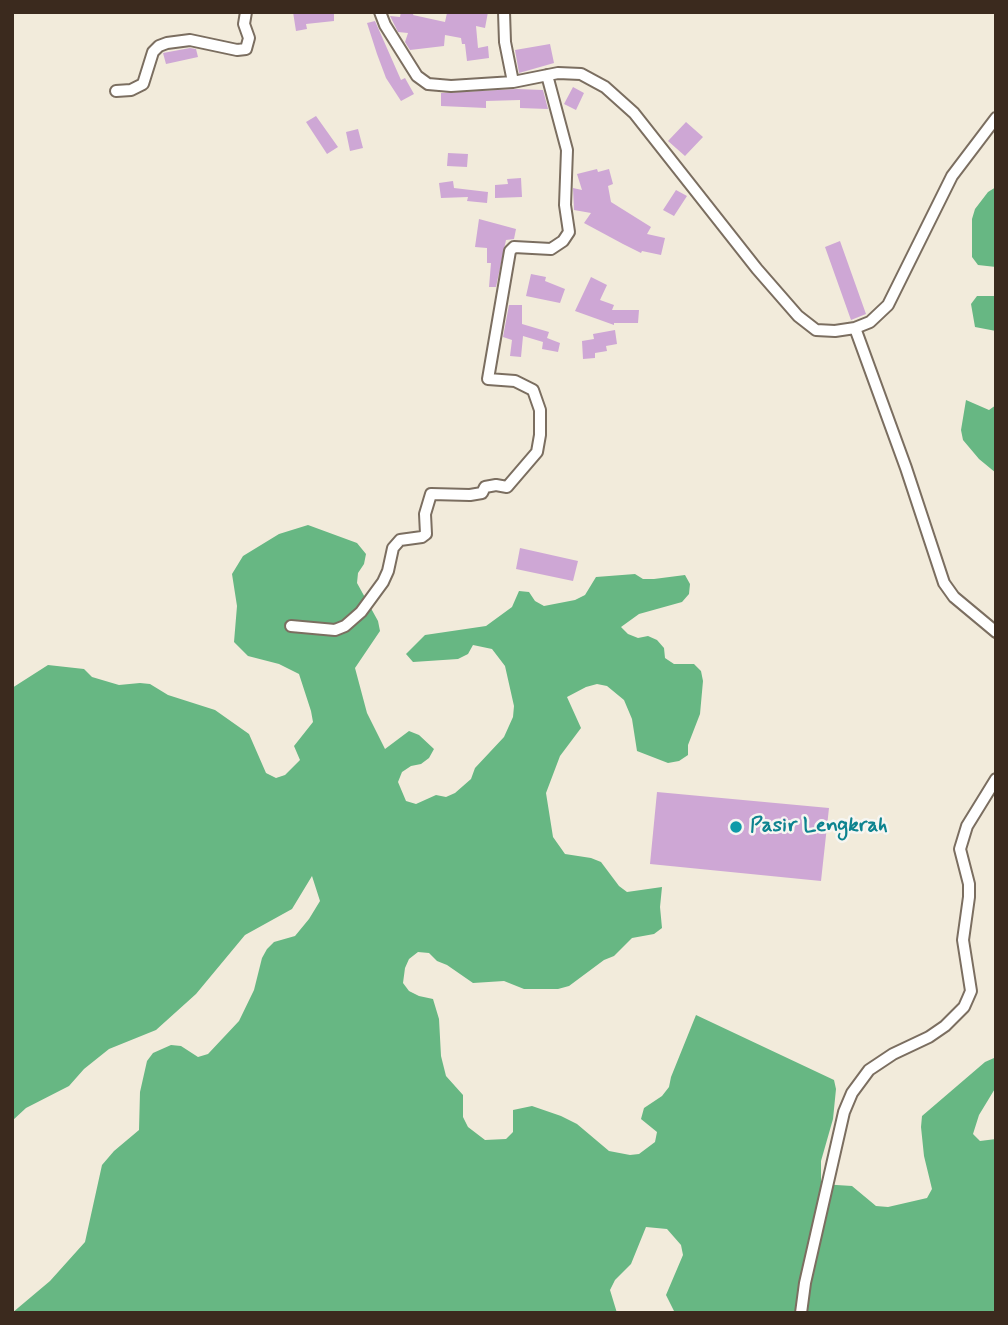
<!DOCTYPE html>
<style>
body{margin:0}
#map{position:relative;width:1008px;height:1325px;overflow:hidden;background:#f2ebdb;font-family:Mynerve,sans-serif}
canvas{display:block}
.frame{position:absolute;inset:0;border:14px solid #3b2a1e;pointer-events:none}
</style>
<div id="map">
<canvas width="1008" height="1325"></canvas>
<div class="frame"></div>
</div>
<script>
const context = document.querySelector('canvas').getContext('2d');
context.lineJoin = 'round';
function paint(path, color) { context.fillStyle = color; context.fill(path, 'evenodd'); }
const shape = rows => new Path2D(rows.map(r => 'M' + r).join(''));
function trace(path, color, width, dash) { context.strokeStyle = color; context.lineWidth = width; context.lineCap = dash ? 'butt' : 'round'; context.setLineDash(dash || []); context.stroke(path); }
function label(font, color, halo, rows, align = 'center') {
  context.font = font + ' Mynerve,sans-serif'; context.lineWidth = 5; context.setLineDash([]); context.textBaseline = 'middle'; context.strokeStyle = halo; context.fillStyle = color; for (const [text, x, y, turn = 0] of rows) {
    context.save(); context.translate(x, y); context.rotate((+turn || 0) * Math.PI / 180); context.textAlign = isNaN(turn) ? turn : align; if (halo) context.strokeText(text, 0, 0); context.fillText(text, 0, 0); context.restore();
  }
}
paint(shape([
 [996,187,996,267,978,265,972,257,972,219,975,209,988,192],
 [977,296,996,296,996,331,975,327,971,304],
 [966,400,989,410,996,405,996,473,979,459,963,440,961,430],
 [308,525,357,543,366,554,364,564,358,573,357,583,378,621,380,631,355,668,367,713,385,749,409,731,419,735,434,749,429,758,421,764,411,766,402,772,398,782,406,801,416,804,436,795,446,797,455,793,471,779,475,768,504,737,513,717,514,706,505,666,492,649,473,645,468,654,458,659,413,662,406,654,425,635,486,626,512,607,519,591,529,592,535,601,544,606,575,600,585,595,596,577,635,574,643,579,654,579,685,575,690,584,689,594,682,602,639,614,621,627,628,634,638,638,648,636,657,640,664,648,665,658,674,664,694,664,701,671,703,681,700,714,688,745,688,755,679,761,668,763,637,751,632,719,624,700,607,686,597,684,586,687,567,697,581,728,560,756,546,793,553,837,565,854,591,858,601,862,619,886,627,892,662,887,660,907,662,928,654,934,632,938,614,956,604,960,569,986,558,989,524,989,504,981,473,983,447,965,437,961,429,953,418,952,409,959,405,968,403,983,409,991,419,996,433,999,439,1019,441,1056,446,1076,463,1095,463,1117,468,1127,485,1140,506,1139,513,1132,513,1110,532,1106,561,1116,577,1124,609,1151,630,1155,639,1154,655,1142,657,1132,641,1119,644,1108,662,1096,669,1087,671,1077,696,1015,834,1080,836,1089,833,1119,821,1161,821,1184,852,1186,876,1206,888,1207,927,1198,932,1189,924,1156,921,1127,922,1116,985,1062,994,1058,996,1087,979,1115,973,1134,980,1141,996,1139,996,1313,675,1313,666,1295,683,1255,681,1245,667,1229,646,1227,631,1264,615,1280,610,1290,617,1313,12,1313,50,1281,85,1242,102,1165,114,1151,139,1130,140,1092,147,1061,153,1053,171,1045,181,1046,198,1057,208,1054,239,1021,254,990,262,958,267,949,274,942,295,936,309,919,320,901,312,876,292,909,245,935,196,994,156,1030,109,1049,84,1069,69,1086,26,1108,12,1121,12,688,48,665,84,669,92,677,119,685,140,683,150,684,168,695,215,710,249,734,266,773,276,778,285,775,300,760,294,746,313,722,311,711,299,674,279,664,248,656,234,642,237,606,232,574,243,556,279,534]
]), '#67b783');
paint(shape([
 [293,12,334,12,334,21,306,24,307,29,296,31],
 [401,12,414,12,413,15,445,22,447,13,488,12,485,28,476,26,478,48,488,46,489,58,467,61,465,44,462,44,461,38,445,35,444,46,410,50,405,42,408,33,398,32,390,16,400,17],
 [375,21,401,80,405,78,414,94,401,101,386,78,377,54,367,23],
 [550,44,554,63,519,73,515,50],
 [190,48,196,49,198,57,166,64,163,53],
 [573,87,584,93,576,110,564,104],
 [517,89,543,90,548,109,520,108,520,100,486,101,486,108,441,106,441,93],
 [316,116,338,147,327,154,306,122],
 [686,122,703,137,685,156,668,141],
 [358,129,363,148,350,151,346,132],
 [448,153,468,154,467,167,447,166],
 [597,169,598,172,609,169,613,184,608,186,611,202,651,227,647,234,665,238,661,255,642,251,641,253,623,244,584,223,591,213,574,210,573,188,582,190,577,174],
 [521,178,522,197,495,198,495,185,508,184,507,179],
 [453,181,454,188,488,192,487,203,467,201,468,197,441,198,439,183],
 [676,190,687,196,674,216,663,210],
 [479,219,516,229,514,239,506,240,496,287,489,287,491,263,487,263,487,248,475,247],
 [840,241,866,314,851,320,825,247],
 [531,274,546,277,545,281,565,289,560,303,526,296],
 [591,277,607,285,600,300,614,305,612,310,639,310,638,323,614,323,614,325,575,311],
 [509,305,522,305,522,324,549,332,547,338,560,343,558,352,542,349,543,342,523,336,521,357,510,356,512,340,503,337],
 [615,330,617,344,606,346,607,351,595,353,595,358,583,359,582,341,594,339,593,334],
 [520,548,578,561,573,581,516,569],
 [657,792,829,808,821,881,650,864]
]), '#cea7d5');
const minor = shape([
 [380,12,385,25,417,76,428,84,451,86,513,82,558,73,581,74,605,87,634,113,757,269,798,316,816,330,835,331,855,328,870,322,888,305,952,176,996,118],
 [504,12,505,42,513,82],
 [116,91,131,90,143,84,153,52,159,46,167,43,190,40,237,50,246,49,249,38,244,24,246,12],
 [855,328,906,468,944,583,954,597,996,632],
 [291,626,335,630,345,626,361,612,383,582,388,571,393,548,400,540,422,537,426,534,425,514,431,494,470,495,482,493,485,487,496,485,507,487,537,452,540,435,540,410,533,390,515,381,488,379,510,251,514,247,551,249,563,241,569,232,565,205,567,150,547,75],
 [801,1313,805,1283,844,1112,852,1093,869,1070,893,1054,929,1037,945,1026,964,1007,968,998,971,991,963,940,969,897,969,884,960,849,967,826,996,779]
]);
trace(minor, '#7b6e60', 14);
trace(minor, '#fff', 10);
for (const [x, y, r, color] of [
 [736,827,7,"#0f9aa8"]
]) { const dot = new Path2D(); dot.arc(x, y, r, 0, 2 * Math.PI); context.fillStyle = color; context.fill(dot); trace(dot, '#f6f6f2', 2.5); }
label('bold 21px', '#0d838f', '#f6f6f2', [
 ["Pasir Lengkrah",750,827]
], 'left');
</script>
